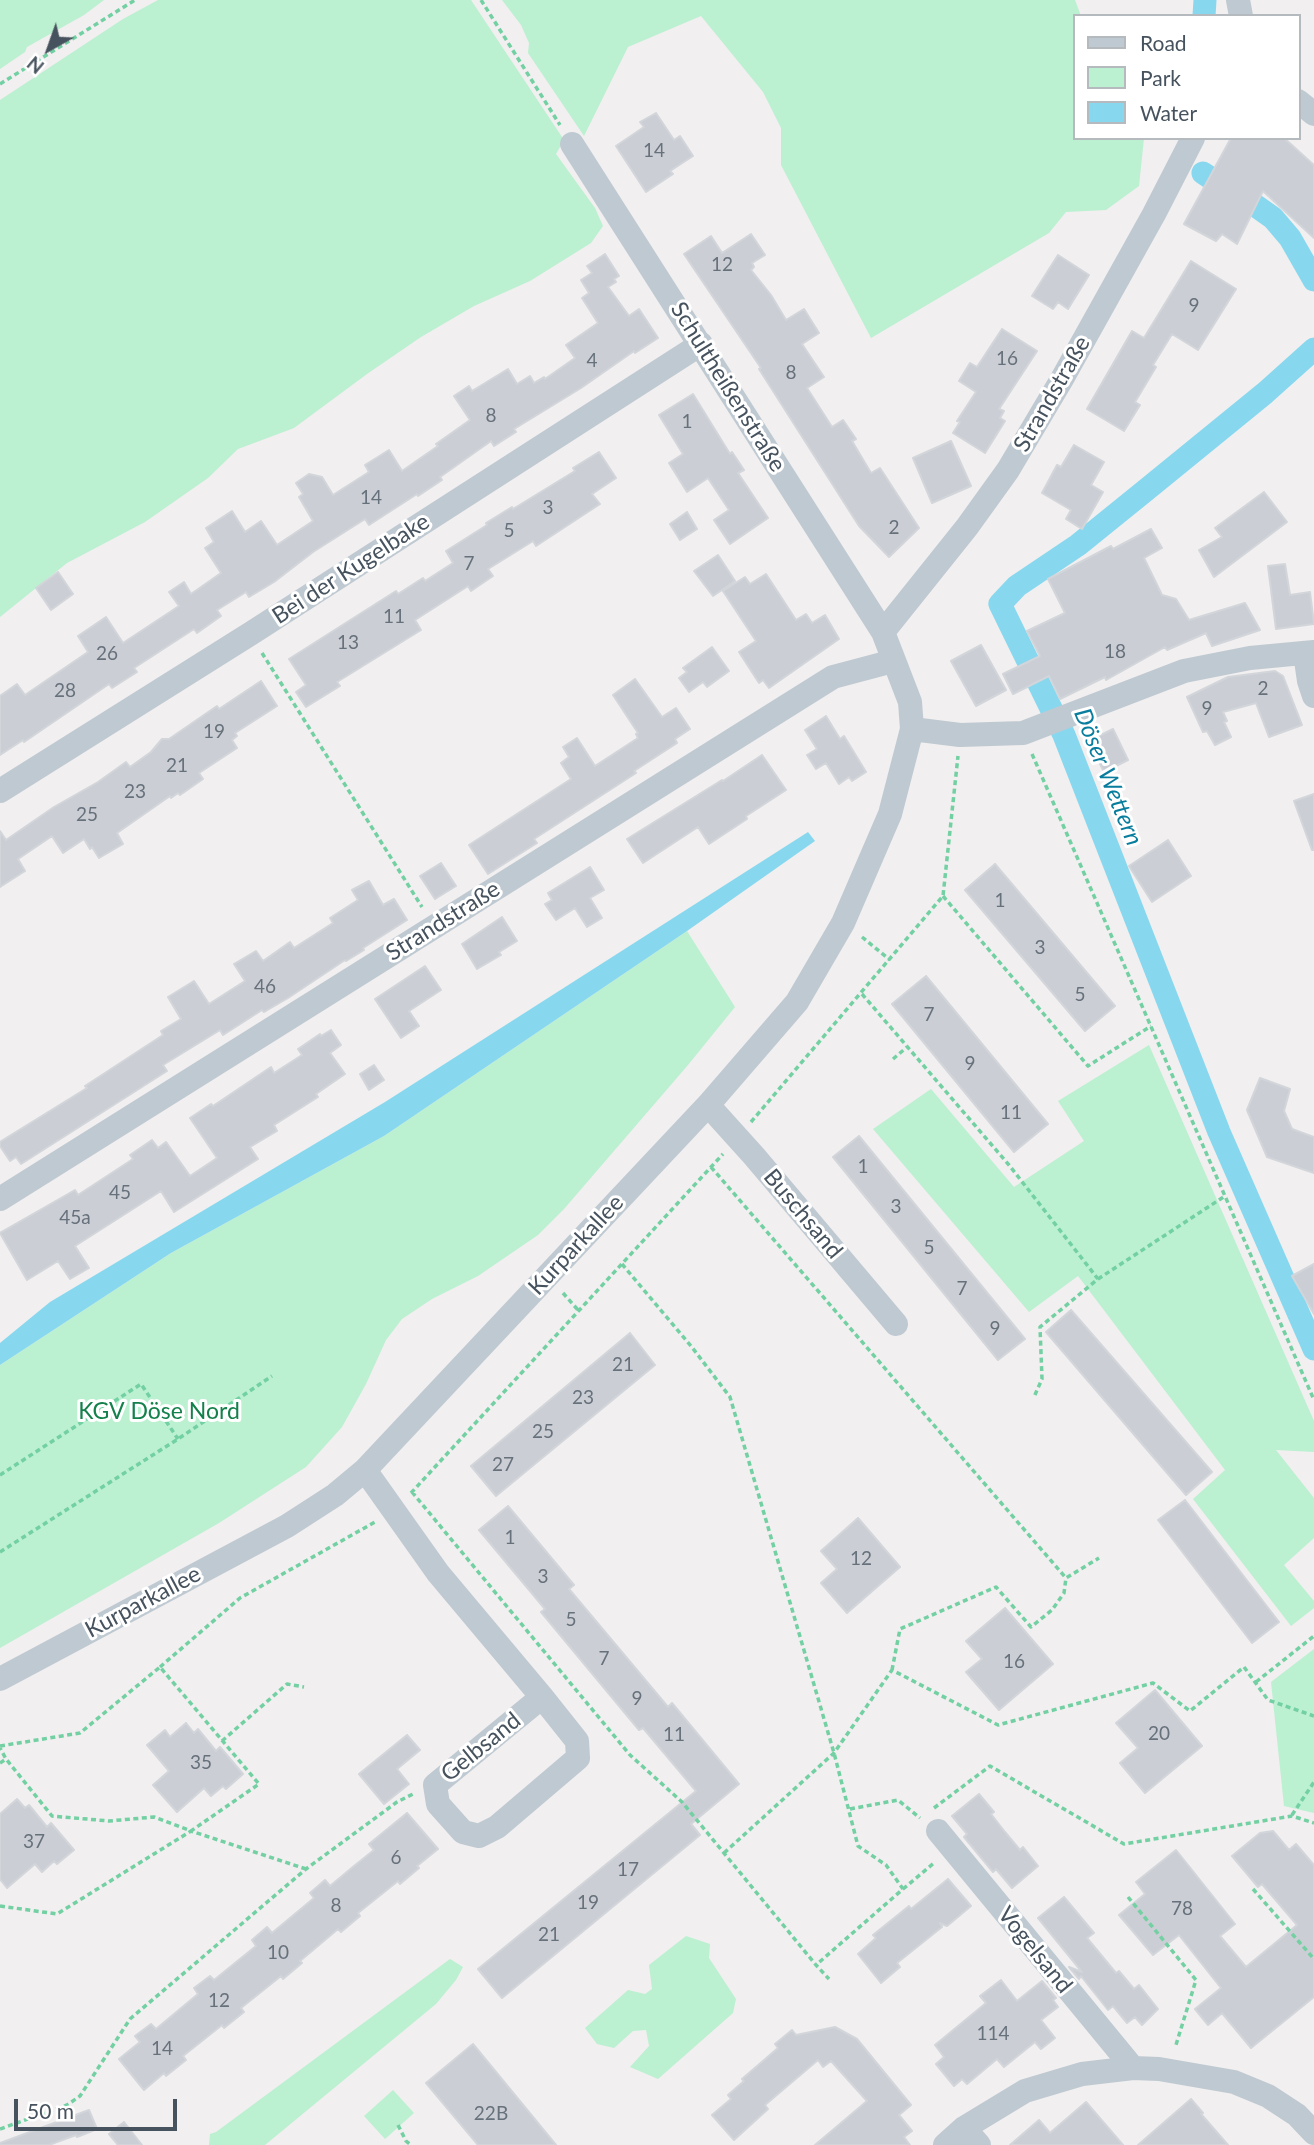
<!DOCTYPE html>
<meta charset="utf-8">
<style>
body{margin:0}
#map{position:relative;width:1314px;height:2145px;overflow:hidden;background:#f1efef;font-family:Lato,sans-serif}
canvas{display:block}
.legend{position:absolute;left:1073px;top:14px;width:228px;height:126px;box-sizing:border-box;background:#fff;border:2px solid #b5babe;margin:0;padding:9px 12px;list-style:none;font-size:21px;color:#46525d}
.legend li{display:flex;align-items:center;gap:14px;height:35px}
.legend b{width:35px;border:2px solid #b5babe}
.north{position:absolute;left:14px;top:14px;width:70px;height:70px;-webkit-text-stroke:5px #fff;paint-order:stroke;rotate:220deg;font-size:19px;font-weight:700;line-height:28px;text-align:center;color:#46525d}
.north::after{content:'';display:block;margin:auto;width:24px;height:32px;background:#46525d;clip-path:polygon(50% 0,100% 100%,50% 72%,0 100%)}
.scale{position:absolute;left:14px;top:2099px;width:163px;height:32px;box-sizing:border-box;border:4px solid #46525d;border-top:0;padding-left:9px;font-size:21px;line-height:24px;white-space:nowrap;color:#46525d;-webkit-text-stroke:5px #fff;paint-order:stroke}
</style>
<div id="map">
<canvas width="1314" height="2145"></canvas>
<ul class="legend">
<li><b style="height:9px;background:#bfc9d1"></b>Road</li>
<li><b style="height:19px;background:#bbf0d1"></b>Park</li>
<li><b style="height:19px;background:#87d8ef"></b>Water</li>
</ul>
<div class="north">N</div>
<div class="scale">50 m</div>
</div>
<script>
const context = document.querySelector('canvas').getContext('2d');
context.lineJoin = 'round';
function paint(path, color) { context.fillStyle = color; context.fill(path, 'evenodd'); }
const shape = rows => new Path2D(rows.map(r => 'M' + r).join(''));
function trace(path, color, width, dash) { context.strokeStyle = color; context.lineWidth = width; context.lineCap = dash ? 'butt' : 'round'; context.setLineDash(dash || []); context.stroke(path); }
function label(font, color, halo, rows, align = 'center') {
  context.font = font + ' Lato,sans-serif'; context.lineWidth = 6; context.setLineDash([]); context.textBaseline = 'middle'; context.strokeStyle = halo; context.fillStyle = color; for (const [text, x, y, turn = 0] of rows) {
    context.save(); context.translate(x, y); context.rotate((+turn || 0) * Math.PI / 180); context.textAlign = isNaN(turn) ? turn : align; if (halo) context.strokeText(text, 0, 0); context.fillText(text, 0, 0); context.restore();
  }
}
paint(shape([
 [0,0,104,0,84,15,27,47,25,52,0,69],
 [158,0,471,0,564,140,556,154,595,208,603,226,591,243,530,281,474,306,421,337,367,374,294,428,238,449,208,478,145,522,67,563,0,617,0,100,123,19],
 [502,0,1075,0,1081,16,1074,16,1074,138,1144,138,1139,186,1106,210,1066,212,1049,233,871,338,781,165,781,128,763,92,701,16,628,47,584,136,528,53,529,43,521,25],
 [687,931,735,1007,688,1065,564,1209,538,1235,478,1276,432,1299,402,1319,386,1340,366,1384,342,1427,306,1467,219,1523,0,1648,0,1365,171,1253,384,1136],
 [1149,1045,1314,1421,1314,1452,1276,1450,1314,1498,1314,1538,1284,1565,1314,1601,1314,1608,1291,1626,1193,1499,1225,1470,1078,1276,1029,1312,873,1129,931,1089,1014,1187,1084,1141,1058,1101],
 [1314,1649,1314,1813,1284,1806,1271,1682],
 [686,1936,710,1944,709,1958,736,1999,733,2013,658,2079,630,2067,649,2046,646,2030,633,2031,614,2048,597,2044,585,2028,628,1990,645,1994,652,1989,649,1965],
 [450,1959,463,1967,456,1980,436,2004,265,2145,209,2145,210,2134,216,2132],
 [393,2090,414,2113,385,2139,364,2116]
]), '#bbf0d1');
paint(shape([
 [808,832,815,841,687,931,384,1136,171,1253,0,1365,0,1343,50,1302,385,1102]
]), '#87d8ef');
trace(shape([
 [1204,16,1205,0],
 [1203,173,1209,177],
 [1256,206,1273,218,1290,238,1314,280],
 [1314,349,1265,393,1146,490,1078,545,1017,586,1000,604,1064,735,1219,1132,1314,1349]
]), '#87d8ef', 23);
const building = shape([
 [656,113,674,140,680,136,693,156,670,171,673,174,646,192,616,146,644,127,640,122,656,113],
 [1231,138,1284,138,1314,165,1314,238,1263,191,1237,244,1222,234,1216,241,1184,224,1231,138],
 [751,234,765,255,752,263,754,267,751,270,771,295,786,320,804,309,819,333,802,344,824,377,807,388,832,427,843,420,856,439,852,441,871,473,880,468,919,528,889,557,859,526,759,369,761,368,684,254,711,236,722,253,751,234],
 [605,254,619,276,614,279,616,282,608,287,629,316,639,309,658,338,635,353,634,351,581,388,514,429,516,432,494,446,491,441,440,477,442,480,418,496,417,494,369,525,365,519,313,552,274,582,249,597,246,592,217,610,221,616,197,633,194,629,134,668,137,672,112,688,109,684,24,742,23,740,0,755,0,696,17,684,25,695,88,652,78,636,106,617,123,643,179,606,169,592,184,582,191,594,221,573,205,548,214,542,206,528,232,511,245,532,261,521,277,545,313,521,299,497,303,494,296,483,309,474,322,477,333,495,369,472,365,465,389,450,402,471,438,446,436,444,470,420,454,396,469,386,472,391,508,369,517,384,530,376,534,383,544,377,545,379,575,358,566,345,598,323,582,298,589,293,581,280,592,273,587,266,605,254],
 [1058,255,1089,275,1068,309,1058,302,1053,309,1032,296,1058,255],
 [1191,261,1236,289,1198,350,1172,334,1153,365,1156,367,1135,402,1140,405,1124,431,1087,409,1132,331,1144,338,1191,261],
 [1002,329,1037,351,999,409,1004,411,1000,418,1005,421,985,453,953,433,960,422,957,421,976,392,959,381,970,363,977,367,1002,329],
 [693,394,730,454,732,452,744,470,738,473,768,518,730,544,714,520,729,510,708,478,687,492,669,463,683,454,659,415,693,394],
 [951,441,971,486,932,503,913,458,951,441],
 [1074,445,1104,462,1091,485,1103,492,1082,529,1066,519,1071,510,1042,493,1057,465,1061,467,1074,445],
 [599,452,616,478,592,494,600,504,536,546,533,541,488,569,493,576,471,591,468,586,415,620,421,630,337,682,340,686,306,707,296,692,306,685,289,659,396,591,398,594,423,578,425,581,453,563,446,551,487,525,486,523,512,507,513,509,575,471,573,468,599,452],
 [1264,492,1287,522,1214,577,1199,550,1222,537,1215,528,1264,492],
 [687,512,697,529,680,540,670,524,687,512],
 [1151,529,1162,548,1144,558,1162,595,1176,599,1189,620,1245,603,1260,630,1212,646,1206,633,1167,650,1165,647,1106,680,1105,677,1060,699,1049,676,1013,694,1003,674,1040,656,1027,631,1065,613,1048,579,1111,546,1113,549,1151,529],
 [718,555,735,581,713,596,694,571,718,555],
 [1285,564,1290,595,1310,592,1314,624,1276,629,1268,566,1285,564],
 [58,572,73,594,51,610,36,588,58,572],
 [766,574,796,620,806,614,812,623,825,615,839,639,769,688,763,680,759,683,739,652,756,641,723,591,745,577,750,584,766,574],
 [981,645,1006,690,976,706,951,661,981,645],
 [712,647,729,671,707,687,703,682,689,692,679,678,687,672,683,668,712,647],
 [1275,671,1283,676,1302,725,1269,737,1256,703,1223,712,1227,721,1224,722,1231,737,1215,745,1207,731,1203,732,1187,697,1228,677,1275,671],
 [635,679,662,717,676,708,690,729,675,739,677,743,634,771,636,773,534,839,537,843,488,874,469,845,571,779,561,763,569,757,563,747,577,738,595,766,638,738,636,734,638,733,613,695,635,679],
 [261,681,277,706,235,733,237,736,232,740,237,748,199,773,203,779,180,795,178,793,171,798,170,796,117,833,123,844,99,858,92,847,90,849,84,839,63,853,52,836,18,859,25,871,0,887,0,831,6,840,54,807,98,782,126,762,130,767,151,752,162,739,169,739,217,706,219,709,261,681],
 [826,716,840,739,844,736,866,772,852,781,849,777,839,784,826,763,816,769,807,755,817,749,805,730,826,716],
 [1113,729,1128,760,1104,772,1089,741,1113,729],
 [762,755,786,790,746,816,747,819,709,844,698,827,643,863,627,839,722,780,723,781,762,755],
 [1314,794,1314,850,1312,850,1294,801,1314,794],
 [1168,840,1191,876,1152,902,1129,866,1168,840],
 [441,863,456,886,435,899,420,876,441,863],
 [995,864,1115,1006,1085,1031,965,890,995,864],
 [590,867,604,890,590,898,602,918,587,927,575,908,556,920,545,904,552,900,548,893,590,867],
 [369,881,383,905,394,899,407,920,363,948,364,950,346,961,345,960,288,998,264,1012,262,1010,223,1035,220,1030,163,1065,167,1071,21,1164,16,1157,10,1161,0,1146,0,1142,87,1088,85,1086,163,1035,161,1031,181,1019,168,997,194,981,209,1004,245,981,234,964,256,951,263,961,290,942,294,948,333,923,330,918,358,900,352,890,369,881],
 [502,917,517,941,499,952,501,955,477,969,462,944,502,917],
 [425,966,441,990,409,1011,419,1026,401,1038,375,999,425,966],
 [926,976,1048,1124,1014,1152,892,1004,926,976],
 [331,1030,341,1045,330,1053,345,1074,316,1094,318,1097,274,1125,277,1131,250,1147,258,1159,174,1212,161,1191,75,1246,89,1268,70,1279,58,1261,27,1280,0,1233,75,1190,78,1195,133,1159,130,1155,152,1140,158,1148,166,1142,190,1176,217,1158,190,1118,211,1104,213,1106,271,1067,274,1073,302,1055,298,1049,320,1034,321,1036,331,1030],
 [374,1065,384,1080,369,1090,360,1074,374,1065],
 [1260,1078,1290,1089,1284,1111,1292,1129,1314,1137,1314,1173,1267,1157,1247,1110,1260,1078],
 [859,1136,1025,1339,998,1360,833,1157,859,1136],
 [1314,1264,1314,1314,1292,1276,1314,1264],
 [1071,1310,1212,1472,1186,1495,1046,1332,1071,1310],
 [630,1333,655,1365,496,1496,471,1466,630,1333],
 [1185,1500,1279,1622,1252,1643,1158,1520,1185,1500],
 [508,1506,574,1585,569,1589,668,1707,672,1703,739,1784,691,1824,700,1835,502,1998,478,1969,696,1791,643,1728,639,1730,541,1612,545,1609,479,1530,508,1506],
 [858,1518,900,1567,847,1613,821,1583,837,1569,821,1551,858,1518],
 [1005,1608,1053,1664,999,1710,966,1672,982,1659,966,1641,1005,1608],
 [1155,1690,1202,1746,1145,1793,1120,1763,1138,1748,1116,1723,1155,1690],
 [186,1723,194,1733,198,1729,216,1751,220,1747,243,1774,226,1789,223,1786,211,1796,204,1788,177,1812,153,1785,169,1771,147,1745,165,1730,170,1737,186,1723],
 [407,1735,420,1750,397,1769,409,1784,384,1804,359,1774,407,1735],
 [979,1794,994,1812,991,1814,1005,1832,1020,1850,1023,1847,1038,1866,1012,1888,996,1869,993,1872,964,1837,967,1834,952,1816,979,1794],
 [17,1799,25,1808,29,1805,47,1827,51,1823,74,1850,57,1864,54,1861,42,1872,35,1864,7,1888,0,1879,0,1814,17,1799],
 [407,1813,438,1849,417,1866,419,1868,400,1884,398,1881,358,1913,360,1916,341,1932,338,1929,300,1961,302,1963,283,1979,281,1976,241,2008,244,2012,224,2028,222,2025,183,2056,186,2060,166,2076,164,2073,144,2090,119,2059,140,2042,135,2036,151,2024,156,2029,198,1994,194,1988,210,1976,214,1980,256,1946,252,1940,267,1927,272,1933,314,1898,310,1893,325,1880,330,1886,354,1866,374,1850,369,1844,407,1813],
 [1273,1831,1289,1850,1296,1844,1314,1865,1314,1997,1251,2048,1222,2013,1208,2025,1195,2009,1221,1988,1179,1935,1153,1955,1119,1915,1145,1894,1136,1882,1176,1850,1235,1924,1220,1936,1246,1967,1297,1925,1262,1884,1258,1887,1232,1856,1260,1833,1273,1831],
 [948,1879,971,1906,947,1926,940,1923,942,1927,897,1963,900,1967,881,1983,858,1954,876,1938,873,1935,909,1906,911,1909,948,1879],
 [1064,1897,1094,1933,1087,1938,1116,1973,1119,1971,1134,1989,1139,1985,1158,2009,1142,2025,1135,2017,1127,2023,1113,2006,1108,2010,1081,1976,1079,1979,1069,1967,1082,1972,1038,1918,1064,1897],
 [1001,1980,1017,2001,1042,1981,1056,1998,1053,2000,1058,2007,1041,2020,1055,2038,1041,2049,1035,2042,1004,2067,997,2059,967,2084,962,2079,954,2086,936,2064,944,2057,935,2045,986,2003,980,1996,1001,1980],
 [835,2027,857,2039,911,2105,899,2115,912,2131,904,2137,910,2145,815,2145,867,2101,831,2061,823,2067,818,2060,765,2105,768,2109,734,2140,712,2115,731,2099,728,2095,744,2081,742,2079,778,2048,775,2044,792,2030,796,2035,835,2027],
 [473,2044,556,2145,478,2145,426,2083,473,2044],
 [1191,2099,1203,2113,1201,2114,1228,2145,1138,2145,1191,2099],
 [1086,2102,1123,2145,1010,2145,1039,2120,1050,2133,1086,2102],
 [89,2110,97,2129,77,2137,76,2135,49,2145,0,2145,0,2143,89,2110],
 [124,2122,142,2145,118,2145,109,2134,124,2122]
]);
paint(building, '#cbced4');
trace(building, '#d2d5da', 2);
trace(shape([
 [481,0,560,125],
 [0,84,135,0],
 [262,653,422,907],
 [1032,754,1314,1400],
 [943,896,1088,1066,1151,1026],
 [862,937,890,960],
 [862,994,1009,1165,1098,1279,1040,1327,1042,1379,1034,1397],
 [893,1059,907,1047],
 [751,1122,943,896,958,756],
 [711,1167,1066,1578],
 [622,1264,691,1346,730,1397,834,1753,858,1846,886,1865,903,1889,816,1965],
 [1098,1279,1225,1196],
 [563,1293,578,1310],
 [0,1475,141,1384,178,1439],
 [412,1492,630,1755,682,1802,816,1965,829,1979],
 [411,1493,723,1154],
 [0,1552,178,1439,272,1376],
 [160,1667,240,1598,375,1522],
 [892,1670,900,1629,996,1587,1031,1627,1052,1610,1064,1593,1066,1578,1099,1558],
 [1256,1682,1314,1636],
 [222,1741,287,1684,304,1687],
 [0,1746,80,1733,160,1667,259,1784,191,1831,154,1817,109,1821,52,1816,6,1759,0,1748],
 [0,1763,6,1759],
 [934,1808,990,1766,1124,1844,1292,1816,1314,1823],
 [850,1809,898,1800,920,1818],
 [1292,1815,1314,1782],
 [724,1853,834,1753,892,1670,998,1725,1153,1683,1190,1711,1244,1667,1268,1700,1314,1716],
 [903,1889,934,1863],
 [1253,1889,1314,1959],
 [1128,1897,1196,1980,1175,2048],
 [0,1906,57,1914,191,1831,306,1869],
 [398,2125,406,2141,411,2145],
 [0,2129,67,2105,80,2096,130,2019,306,1869,397,1802,413,1794]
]), '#72d0a3', 3.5, [5, 3.5]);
trace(shape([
 [1238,0,1241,16],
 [1298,101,1314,114],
 [883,632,967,527,1008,470,1062,379,1154,214,1193,138],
 [1305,653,1309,681,1314,696],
 [912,729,960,735,1023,733,1184,671,1250,658,1314,652],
 [0,791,250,634,701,344],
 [708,1105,754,1156,896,1324],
 [0,1199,833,677,882,664,893,658],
 [365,1470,438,1573,542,1697,577,1741,578,1758,497,1827,479,1836,463,1832,438,1804,435,1785,542,1697],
 [0,1679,287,1526,335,1495,365,1470,708,1105,797,1002,843,923,890,814,912,729,910,702,883,632,572,144],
 [938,1831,1133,2068],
 [964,2128,979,2145],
 [945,2145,964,2128,1025,2091,1082,2074,1133,2068,1159,2069,1234,2082,1268,2096,1297,2115,1314,2133]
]), '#bfc9d1', 24);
label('19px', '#67717b', null, [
 ["14",654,151],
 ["12",722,265],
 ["9",1194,306],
 ["16",1007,359],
 ["4",592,361],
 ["8",791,373],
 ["8",491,416],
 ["1",687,422],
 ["14",371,498],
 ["3",548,508],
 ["2",894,528],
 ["5",509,531],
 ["7",469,564],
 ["11",394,617],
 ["13",348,643],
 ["18",1115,652],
 ["26",107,654],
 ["2",1263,689],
 ["28",65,691],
 ["9",1207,709],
 ["19",214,732],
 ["21",177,766],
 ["23",135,792],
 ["25",87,815],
 ["1",1000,901],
 ["3",1040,948],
 ["46",265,987],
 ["5",1080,995],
 ["7",929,1015],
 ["9",970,1064],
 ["11",1011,1113],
 ["1",863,1167],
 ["45",120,1193],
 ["3",896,1207],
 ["45a",75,1218],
 ["5",929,1248],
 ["7",962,1289],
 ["9",995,1329],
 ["21",623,1365],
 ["23",583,1398],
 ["25",543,1432],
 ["27",503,1465],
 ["1",510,1538],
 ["12",861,1559],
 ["3",543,1577],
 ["5",571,1620],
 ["7",604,1659],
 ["16",1014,1662],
 ["9",637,1699],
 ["20",1159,1734],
 ["11",674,1735],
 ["35",201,1763],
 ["37",34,1842],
 ["6",396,1858],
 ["17",628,1870],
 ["19",588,1903],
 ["8",336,1906],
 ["78",1182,1909],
 ["21",549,1935],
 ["10",278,1953],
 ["12",219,2001],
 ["114",993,2034],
 ["14",162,2049],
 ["22B",491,2114]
]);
label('23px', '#46525d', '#fff', [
 ["Schultheißenstraße",728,387,58],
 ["Strandstraße",1052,394,-60],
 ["Bei der Kugelbake",351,569,-33],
 ["Strandstraße",443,921,-32],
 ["Buschsand",803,1214,50],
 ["Kurparkallee",576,1245,-47],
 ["Kurparkallee",143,1602,-28],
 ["Gelbsand",481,1747,-39],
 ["Vogelsand",1035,1950,51]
]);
label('23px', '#14814c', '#fff', [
 ["KGV Döse Nord",159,1412]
]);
label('italic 24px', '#097d9e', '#fff', [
 ["Döser Wettern",1108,777,68]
]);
</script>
